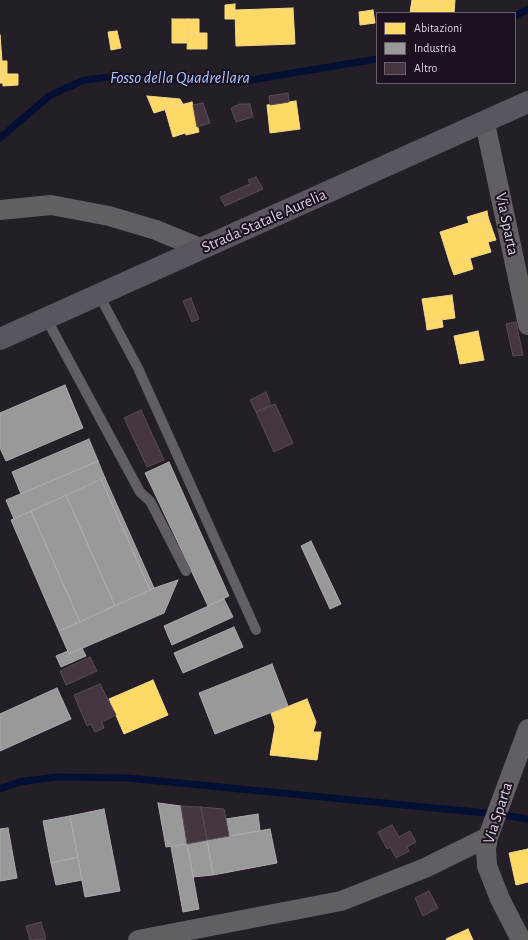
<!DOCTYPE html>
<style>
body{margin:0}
#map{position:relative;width:528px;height:940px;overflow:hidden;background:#241e26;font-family:"Alegreya Sans",sans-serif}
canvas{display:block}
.legend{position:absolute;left:376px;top:12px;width:140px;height:72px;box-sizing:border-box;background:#1c1120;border:1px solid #685e6c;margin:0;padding:5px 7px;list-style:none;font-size:12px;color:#dad2dd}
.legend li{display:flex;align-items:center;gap:8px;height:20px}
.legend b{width:20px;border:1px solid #685e6c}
</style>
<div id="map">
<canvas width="528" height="940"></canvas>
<ul class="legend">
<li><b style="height:11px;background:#ffd966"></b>Abitazioni</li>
<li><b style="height:11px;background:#999"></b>Industria</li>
<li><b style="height:11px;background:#463642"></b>Altro</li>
</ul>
</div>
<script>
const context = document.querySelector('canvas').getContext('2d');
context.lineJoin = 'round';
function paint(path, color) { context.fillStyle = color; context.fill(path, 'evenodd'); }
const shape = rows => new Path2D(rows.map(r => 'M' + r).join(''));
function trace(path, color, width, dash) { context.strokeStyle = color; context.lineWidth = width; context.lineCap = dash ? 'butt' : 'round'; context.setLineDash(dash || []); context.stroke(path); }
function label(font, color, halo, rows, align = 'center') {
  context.font = font + ' "Alegreya Sans",sans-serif'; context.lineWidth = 4; context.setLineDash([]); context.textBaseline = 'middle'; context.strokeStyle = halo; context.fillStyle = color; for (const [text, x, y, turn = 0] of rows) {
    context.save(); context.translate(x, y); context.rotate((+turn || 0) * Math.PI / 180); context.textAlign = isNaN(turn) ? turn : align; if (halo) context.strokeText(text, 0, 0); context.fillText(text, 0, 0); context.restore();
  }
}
const homes = shape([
 [412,0,443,0,443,7,411,6,412,0],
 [443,0,455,0,454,13,410,13,411,6,443,7,443,0],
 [235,4,235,19,225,19,225,5,235,4],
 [293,8,295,44,236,46,235,10,293,8],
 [373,10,375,23,360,25,359,12,373,10],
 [172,19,188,19,187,43,172,43,172,19],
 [188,19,199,19,199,33,188,33,188,19],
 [117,31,121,48,111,50,108,32,117,31],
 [188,33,199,33,200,49,187,49,188,33],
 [199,33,207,33,207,49,200,49,199,33],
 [0,35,2,61,7,61,7,68,2,68,3,83,0,83,0,35],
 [2,68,7,68,7,74,18,74,18,85,3,86,2,68],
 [147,96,180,99,183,104,154,113,147,96],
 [296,101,300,129,270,133,267,105,296,101],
 [192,102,199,132,186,135,185,133,173,137,165,109,192,102],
 [487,211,488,217,469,223,467,217,487,211],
 [488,217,496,240,488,242,481,219,488,217],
 [481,219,491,252,450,264,440,232,481,219],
 [470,258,473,269,454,275,450,264,470,258],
 [452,295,455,318,426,322,422,299,452,295],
 [442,320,443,327,427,330,426,322,442,320],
 [478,331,484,360,460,364,454,336,478,331],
 [153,680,168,715,124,734,109,699,153,680],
 [307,699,316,722,313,732,321,732,317,760,270,755,275,727,271,713,307,699],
 [528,849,528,882,516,885,509,853,528,849],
 [468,929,473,940,447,940,446,939,468,929]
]);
paint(homes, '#ffd966');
trace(homes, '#f4d78a', 1);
const industry = shape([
 [65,385,83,428,6,461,0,448,0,413,65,385],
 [89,439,98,461,21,494,12,472,89,439],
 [98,461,105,478,14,519,6,500,98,461],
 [169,462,229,596,208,606,145,473,169,462],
 [105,478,154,588,150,590,101,479,105,478],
 [101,479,150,590,115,606,66,495,101,479],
 [66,495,115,606,80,622,31,511,66,495],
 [31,511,80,622,59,631,11,520,31,511],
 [311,541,341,604,330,609,301,546,311,541],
 [178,580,164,613,69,654,59,631,154,588,178,580],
 [224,599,233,617,172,645,164,626,224,599],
 [234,627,243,647,183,673,174,653,234,627],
 [82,648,86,656,61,667,56,656,68,651,69,654,82,648],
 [272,664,288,706,215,734,199,693,272,664],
 [57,688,71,719,0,751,0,714,57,688],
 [158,803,181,806,187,844,166,847,158,803],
 [104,809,120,891,85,897,70,816,104,809],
 [258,814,260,831,229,836,226,819,258,814],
 [70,816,78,857,51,863,43,821,70,816],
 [8,828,17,878,0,881,0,829,8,828],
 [270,829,277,863,213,875,207,840,270,829],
 [207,840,213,875,193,877,187,844,207,840],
 [187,844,199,909,183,912,171,847,187,844],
 [78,857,82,880,56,885,51,863,78,857]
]);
paint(industry, '#999');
trace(industry, '#acaaad', 1);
trace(shape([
 [515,16,528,9],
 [0,138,49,96,84,80,119,76,239,82,377,59],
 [0,789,19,782,56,777,128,778,486,813],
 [503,815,528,819]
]), '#030f33', 7);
const building = shape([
 [288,93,289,102,270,105,269,96,288,93],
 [203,103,210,123,197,127,193,105,203,103],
 [240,104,250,104,253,117,236,122,231,108,240,104],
 [256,177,263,189,225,206,220,197,250,184,248,180,256,177],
 [191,298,199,319,192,322,183,301,191,298],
 [516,322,523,355,513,356,506,324,516,322],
 [266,392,271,405,256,412,250,400,266,392],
 [275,404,293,443,274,452,256,412,275,404],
 [141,410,164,460,147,467,124,418,141,410],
 [90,657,97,671,66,685,60,671,90,657],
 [100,684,116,715,102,722,104,728,95,732,91,724,87,726,74,695,100,684],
 [181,806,201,807,207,840,187,844,181,806],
 [201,807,224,809,229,836,207,840,201,807],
 [392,825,399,837,410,831,416,842,407,847,409,851,396,858,390,847,387,849,378,832,392,825],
 [429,891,438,908,423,916,415,898,429,891],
 [41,922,46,939,30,940,26,926,41,922]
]);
paint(building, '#463642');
trace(building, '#544e54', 1);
trace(shape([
 [99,295,138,368,256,630],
 [46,318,140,492,150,501,186,571]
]), '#625e64', 10);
trace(shape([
 [485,123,528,325],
 [0,210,51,205,109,216,156,230,202,249],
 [138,940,341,901,425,868,488,837],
 [521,940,500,899,487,866,486,849,488,837,528,729]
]), '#625e64', 20);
trace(shape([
 [0,339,528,102]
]), '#5a555e', 22);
label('16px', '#dad2dd', '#1c1120', [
 ["Strada Statale Aurelia",264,221,-24],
 ["Via Sparta",507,224,78],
 ["Via Sparta",498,813,-72]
]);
label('italic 17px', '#a7c7fa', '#1c1120', [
 ["Fosso della Quadrellara",180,78]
]);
</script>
